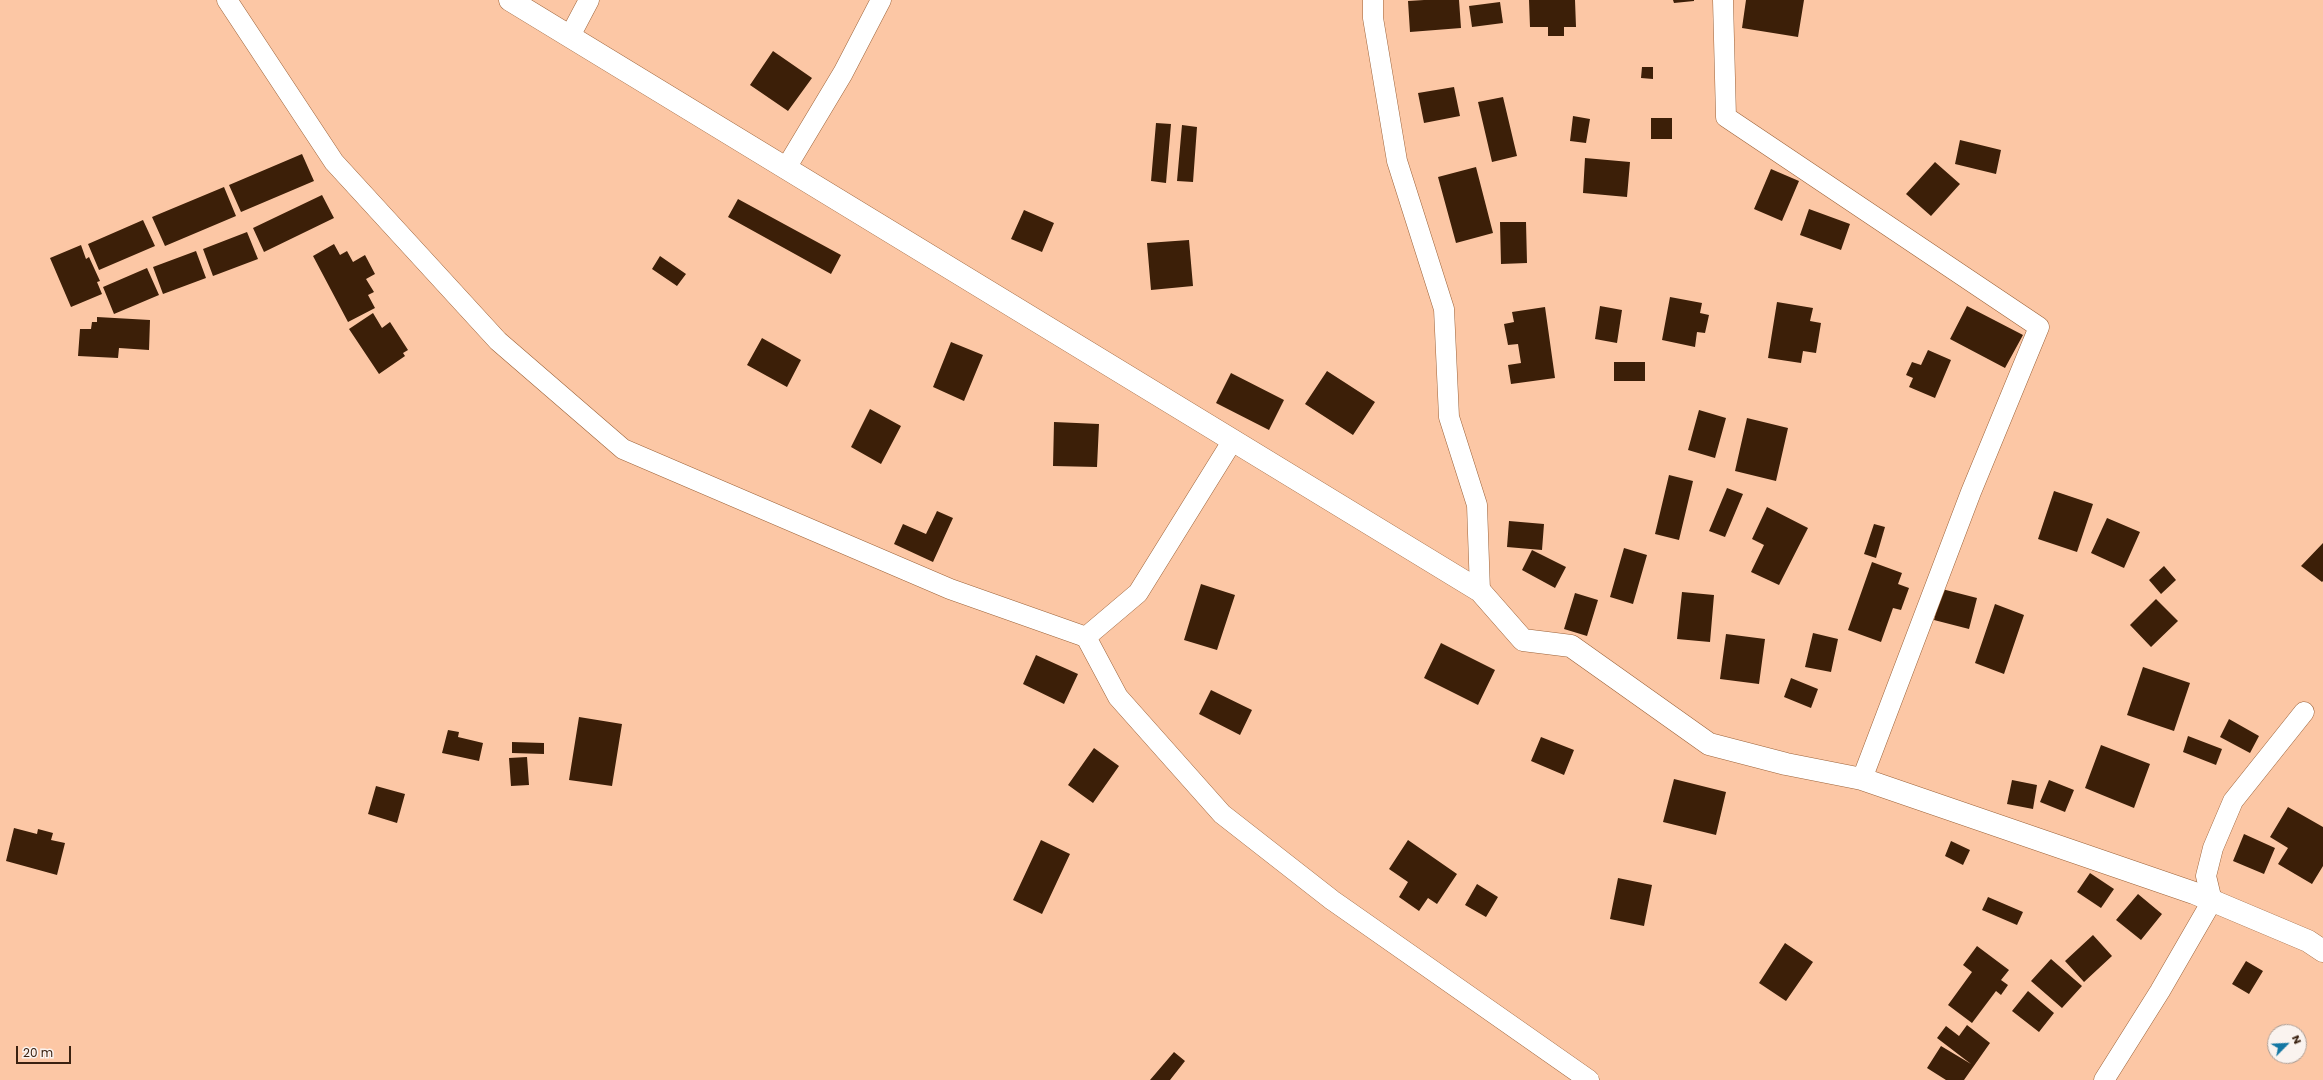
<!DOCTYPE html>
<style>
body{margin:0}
#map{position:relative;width:2323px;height:1080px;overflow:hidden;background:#fcc7a5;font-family:Poppins,sans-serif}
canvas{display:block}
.north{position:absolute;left:2267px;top:1024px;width:40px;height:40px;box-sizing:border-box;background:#faf3ef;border:1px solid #ad9f96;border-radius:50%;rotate:66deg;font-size:11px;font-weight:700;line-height:16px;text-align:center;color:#3a2110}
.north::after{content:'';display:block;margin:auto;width:14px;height:18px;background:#1477a3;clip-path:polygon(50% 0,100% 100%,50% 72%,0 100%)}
.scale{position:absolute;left:16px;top:1046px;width:55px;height:18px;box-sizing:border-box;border:2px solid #3a2110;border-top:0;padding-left:5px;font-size:12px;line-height:14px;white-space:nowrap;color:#3a2110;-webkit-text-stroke:3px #faf3ef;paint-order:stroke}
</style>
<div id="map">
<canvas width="2323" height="1080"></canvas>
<div class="north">N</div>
<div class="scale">20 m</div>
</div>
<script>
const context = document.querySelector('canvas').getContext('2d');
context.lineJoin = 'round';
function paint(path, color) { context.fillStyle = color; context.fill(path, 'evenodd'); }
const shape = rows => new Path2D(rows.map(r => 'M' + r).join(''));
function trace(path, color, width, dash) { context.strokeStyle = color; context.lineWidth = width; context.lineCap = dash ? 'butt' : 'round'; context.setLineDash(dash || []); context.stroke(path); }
paint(shape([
 [1424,0,1459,0,1461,28,1410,32,1408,1],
 [1529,0,1575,0,1576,27,1564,27,1564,36,1548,36,1548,27,1530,27],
 [1673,0,1694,0,1694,1,1674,3],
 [1746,0,1804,0,1798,37,1742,28],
 [1500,2,1503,23,1472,27,1469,6],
 [773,51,812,78,788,111,750,85],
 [1642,67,1653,67,1653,79,1641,78],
 [1454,87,1460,116,1424,123,1418,93],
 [1503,97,1517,156,1492,162,1478,102],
 [1573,116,1590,119,1586,143,1570,141],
 [1651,118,1672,118,1672,139,1651,139],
 [1156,123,1171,124,1166,183,1151,181],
 [1182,125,1197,127,1193,182,1177,181],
 [1960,140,2001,150,1996,174,1955,164],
 [302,154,314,181,241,212,229,185],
 [1585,158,1630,162,1627,197,1583,193],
 [1935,162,1960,184,1931,216,1906,194],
 [1476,167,1493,233,1456,243,1438,177],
 [1771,169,1799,181,1782,221,1754,209],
 [224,187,236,216,165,246,152,217],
 [322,195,334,218,264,252,253,228],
 [738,199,841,255,831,274,728,217],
 [1809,209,1850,224,1841,250,1800,235],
 [1024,210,1054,223,1042,252,1011,239],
 [143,220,155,246,99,270,88,244],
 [1500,222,1526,222,1527,263,1501,264],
 [247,232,258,259,213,276,203,249],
 [1189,240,1193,286,1151,290,1147,243],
 [334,244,340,255,347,251,353,262,365,255,375,274,366,279,374,292,368,295,375,308,348,322,313,256],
 [81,245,86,259,89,257,100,281,97,282,102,294,71,307,50,258],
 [196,251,206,278,163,294,153,267],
 [660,256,686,274,677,286,652,269],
 [147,268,159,295,114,314,103,287],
 [1670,297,1702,303,1700,313,1709,315,1705,333,1697,332,1695,347,1662,340],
 [1777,302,1813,308,1810,321,1821,323,1816,353,1803,351,1801,363,1768,358],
 [1600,306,1622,310,1617,343,1595,339],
 [1967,306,2023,335,2005,368,1950,339],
 [1545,307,1555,378,1511,384,1508,365,1521,363,1518,344,1508,345,1504,324,1514,322,1512,312],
 [373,313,382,328,390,322,408,350,403,353,405,356,379,374,349,329],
 [97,317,150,320,149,350,119,348,118,358,78,356,80,329,91,329,92,322,97,322],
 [762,338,801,360,787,387,747,365],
 [951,342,983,355,964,401,933,387],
 [1928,350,1951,360,1935,398,1909,387,1913,378,1906,375,1912,362,1921,365],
 [1614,362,1645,362,1645,381,1614,381],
 [1327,371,1375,402,1353,435,1305,404],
 [1231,373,1284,400,1269,430,1216,403],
 [870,409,901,426,881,464,851,447],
 [1699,410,1726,418,1715,458,1688,450],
 [1747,418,1788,428,1776,481,1735,471],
 [1054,422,1099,424,1097,467,1053,466],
 [1669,475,1693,481,1679,540,1655,534],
 [1727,488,1743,494,1725,537,1709,531],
 [2054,491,2093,504,2077,552,2038,539],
 [1767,507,1808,528,1779,585,1751,572,1764,545,1752,539],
 [937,511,953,518,933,562,894,544,903,524,926,534],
 [2107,518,2140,532,2124,568,2091,553],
 [1509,521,1544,524,1542,550,1507,547],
 [1874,524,1885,527,1876,558,1864,554],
 [2323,543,2323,581,2322,582,2301,566],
 [1624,548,1647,555,1633,604,1610,597],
 [1532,550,1566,567,1555,588,1522,570],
 [1872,562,1902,573,1898,584,1909,588,1901,610,1893,608,1881,642,1848,630],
 [2164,566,2176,580,2161,594,2149,580],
 [1201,584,1235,595,1217,650,1184,640],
 [1942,589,1977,598,1969,629,1934,620],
 [1682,592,1714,595,1710,642,1677,639],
 [1575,593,1598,600,1587,636,1564,629],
 [2156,599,2178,621,2151,647,2130,625],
 [1995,604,2024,615,2004,674,1975,663],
 [1813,633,1838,639,1831,672,1805,667],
 [1726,634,1765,639,1759,684,1720,679],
 [1441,643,1495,670,1478,705,1424,678],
 [1036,655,1078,674,1064,704,1023,684],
 [2143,667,2190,683,2174,731,2127,715],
 [1791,678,1818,689,1811,708,1784,697],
 [1211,690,1252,710,1240,735,1199,714],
 [579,717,622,724,612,786,569,780],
 [2229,719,2259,736,2250,753,2220,737],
 [448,730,459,732,458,737,483,743,479,761,442,753],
 [2188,736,2222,749,2216,765,2183,752],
 [1541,737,1574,750,1564,775,1531,761],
 [512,742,544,743,544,754,512,753],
 [2101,745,2150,764,2134,808,2085,788],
 [1094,748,1119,766,1093,803,1068,785],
 [527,757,529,785,511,786,509,758],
 [1674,779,1726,792,1716,835,1663,822],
 [2012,780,2037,785,2033,809,2007,804],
 [2049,780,2074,790,2065,812,2040,802],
 [376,786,405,794,397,823,368,814],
 [2288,807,2323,827,2323,866,2312,884,2278,864,2288,848,2270,837],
 [14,828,37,834,38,829,53,833,51,840,65,843,57,875,6,861],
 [2244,834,2275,848,2264,874,2233,861],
 [1041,840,1070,854,1042,914,1013,900],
 [1408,840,1457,874,1437,904,1428,898,1419,911,1399,897,1408,882,1389,869],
 [1951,841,1970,850,1963,865,1945,856],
 [2090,873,2114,889,2101,908,2077,892],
 [1618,878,1652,885,1644,926,1610,919],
 [1477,884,1498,897,1486,917,1465,905],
 [2138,894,2162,914,2141,940,2116,920],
 [1988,897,2023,912,2017,925,1982,910],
 [2093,935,2112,956,2084,982,2065,961],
 [1785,943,1813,962,1786,1001,1759,983],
 [1977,946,2009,970,2001,980,2008,985,2001,995,1996,991,1972,1023,1948,1005,1972,972,1963,965],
 [2051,959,2082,986,2062,1008,2031,981],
 [2246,961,2263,971,2249,994,2232,984],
 [2028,991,2054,1013,2039,1032,2012,1011],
 [1967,1025,1990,1043,1964,1080,1946,1080,1927,1068,1941,1046,1971,1064,1937,1038,1946,1026,1959,1036],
 [1174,1052,1185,1061,1170,1080,1150,1080]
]), '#3c1f08');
const minor = shape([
 [227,0,334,162,498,341,623,449,950,589,1086,637,1138,593,1233,440],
 [1373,0,1373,18,1397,161,1444,309,1449,417,1477,505,1480,591],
 [1723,0,1726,117,2039,327,1971,492,1862,779],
 [570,36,589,0],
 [786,168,843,73,881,0],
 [1086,637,1118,697,1222,814,1332,900,1589,1080],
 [2104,1080,2160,991,2212,901,2206,876,2213,848,2233,801,2304,712]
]);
const tertiary = shape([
 [510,0,1480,591,1523,640,1571,646,1709,744,1786,764,1862,779,2194,893,2308,941,2323,951]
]);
trace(minor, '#9c6238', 21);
trace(tertiary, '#9c6238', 23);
trace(minor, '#fff', 20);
trace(tertiary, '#fff', 22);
</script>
